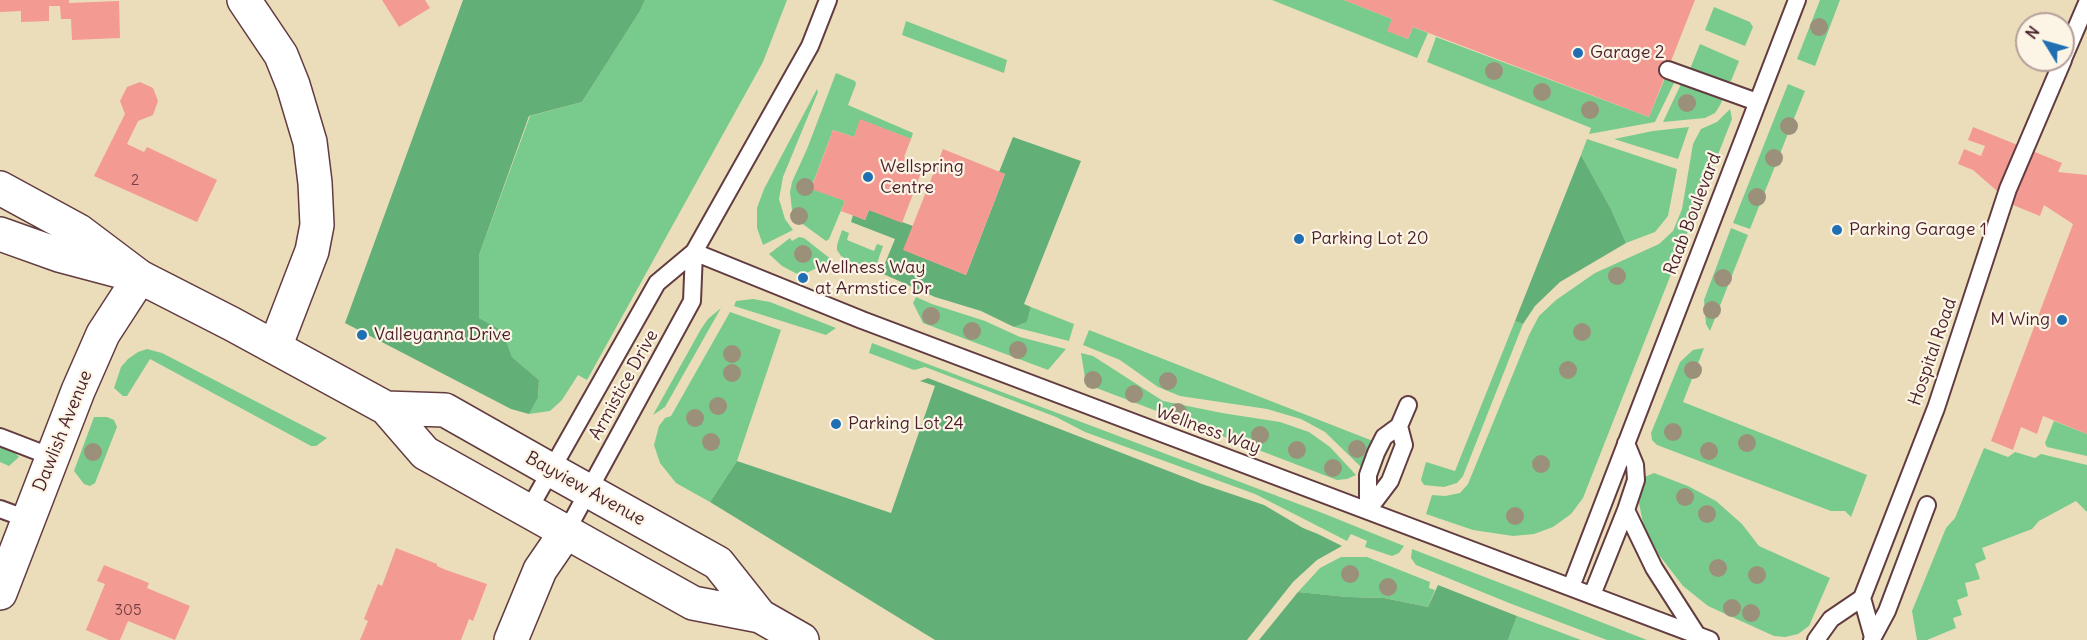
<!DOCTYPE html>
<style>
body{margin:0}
#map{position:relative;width:2087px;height:640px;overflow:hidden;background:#ecddba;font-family:Delius,sans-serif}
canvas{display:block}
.north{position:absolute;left:2015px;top:12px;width:60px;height:60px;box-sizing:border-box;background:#fcf5e5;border:2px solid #b59f9b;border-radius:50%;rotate:307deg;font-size:16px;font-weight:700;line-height:24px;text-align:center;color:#4a1f2b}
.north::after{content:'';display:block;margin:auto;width:21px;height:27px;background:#1f6fb2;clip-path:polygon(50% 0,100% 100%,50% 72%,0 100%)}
</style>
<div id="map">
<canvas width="2087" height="640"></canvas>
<div class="north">N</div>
</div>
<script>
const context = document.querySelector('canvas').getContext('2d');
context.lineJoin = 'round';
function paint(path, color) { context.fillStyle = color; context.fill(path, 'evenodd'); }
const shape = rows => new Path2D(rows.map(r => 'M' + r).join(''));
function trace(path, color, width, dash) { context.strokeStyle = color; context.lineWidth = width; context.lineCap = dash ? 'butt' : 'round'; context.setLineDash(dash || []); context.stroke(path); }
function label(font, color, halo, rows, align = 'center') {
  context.font = font + ' Delius,sans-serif'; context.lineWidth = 4.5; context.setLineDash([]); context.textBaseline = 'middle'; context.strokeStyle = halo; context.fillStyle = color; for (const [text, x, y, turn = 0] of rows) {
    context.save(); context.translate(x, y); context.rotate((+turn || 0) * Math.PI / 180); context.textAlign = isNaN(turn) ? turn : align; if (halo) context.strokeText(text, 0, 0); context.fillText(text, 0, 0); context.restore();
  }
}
paint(shape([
 [645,0,787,0,763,62,587,380,578,375,562,400,550,411,529,414,538,398,539,380,512,357,503,331,479,318,479,255,530,116,582,102,640,11],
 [1272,0,1344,0,1392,19,1388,31,1408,39,1413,27,1428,33,1417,58],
 [1820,0,1840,0,1815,66,1797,59],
 [1714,7,1750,22,1753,27,1745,46,1705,30],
 [906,21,1007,60,1004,73,902,35],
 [1436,37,1649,117,1665,78,1675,81,1655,122,1589,134,1591,128,1427,62],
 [1700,44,1739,61,1731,81,1725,81,1690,69],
 [836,73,855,81,856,84,848,105,913,133,911,139,861,120,854,137,833,130,811,188,845,201,829,239,826,241,800,222,792,210,790,192,792,182,807,149],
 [1681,84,1723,99,1719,107,1715,113,1705,118,1663,122],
 [1788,84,1805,91,1750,229,1733,223],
 [817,89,818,92,783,177,779,199,785,219,793,230,763,245,757,228,757,208,764,189],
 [1730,109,1732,119,1583,498,1571,514,1553,527,1534,534,1513,536,1473,530,1426,514,1432,495,1445,496,1460,493,1468,484,1529,335,1539,316,1556,300,1595,273,1659,244,1673,231,1682,209,1693,144,1701,129,1717,122],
 [1689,127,1678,159,1614,139,1653,131],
 [1587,139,1677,169,1668,216,1655,232,1626,243,1611,209,1581,155],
 [1731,228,1748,235,1710,331,1706,324,1704,300],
 [842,230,849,233,847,240,874,251,877,244,883,246,874,272,858,266,841,256,837,250,837,245],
 [799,237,804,238,832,260,801,276,782,266,769,254,790,238,792,241],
 [916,297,932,304,985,321,1020,337,1066,349,1048,370,923,323,913,303],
 [753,299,770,302,836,328,826,335,734,306,736,301],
 [1031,307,1074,324,1069,341,1014,327,1027,322],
 [721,308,665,407,653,415,701,329,708,319],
 [730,312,781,330,737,461,710,502,676,483,660,463,654,445,659,426,665,418,671,416],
 [1515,321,1523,324,1463,476,1457,483,1444,487,1424,485,1421,480,1426,462,1455,471],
 [1089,330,1373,441,1367,460,1362,468,1325,432,1301,419,1267,409,1180,396,1158,387,1120,360,1083,345],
 [872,343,1325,514,1404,546,1399,553,1392,556,1365,547,1367,541,1351,534,1347,541,1255,494,1085,432,1056,417,925,367,914,370,869,353],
 [1704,348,1683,402,1867,475,1851,517,1845,511,1831,511,1657,445,1652,440,1651,433,1680,362,1693,350],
 [147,349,162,353,327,438,316,446,311,446,150,359,127,396,123,396,114,388,121,367,128,359,138,352],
 [1081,353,1093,356,1163,401,1222,413,1280,422,1309,432,1330,447,1356,475,1347,479,1337,480,1086,384],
 [94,417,107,417,114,420,117,427,95,483,90,486,84,484,74,471],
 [2054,421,2087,434,2087,456,2047,447,2045,443],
 [0,447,15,453,19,457,9,466,0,462],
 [1984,448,2008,457,2015,452,2035,458,2041,454,2087,465,2087,512,2076,501,2039,521,2032,529,1982,548,1986,559,1975,564,1980,579,1965,583,1968,596,1957,600,1962,615,1953,618,1956,628,1927,640,1917,640,1912,611,1946,528,1955,518],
 [1654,473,1688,486,1716,501,1742,524,1759,546,1830,578,1809,626,1798,634,1785,637,1774,636,1708,606,1683,586,1659,555,1644,528,1639,503,1642,478],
 [1412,549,1529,594,1647,640,1607,640,1509,603,1416,565,1411,558],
 [1341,557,1367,557,1430,582,1429,588,1435,590,1428,607,1384,598,1347,597,1298,592,1320,568],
 [1517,616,1581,640,1508,640]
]), '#78cb8d');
paint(shape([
 [463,0,645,0,640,11,582,102,529,116,479,255,479,318,503,331,512,357,539,380,538,398,529,414,511,409,345,323],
 [1013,137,1081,161,1024,304,1031,307,1027,322,1014,327,981,311,935,297,881,273,895,239,851,222,853,215,865,220,869,210,913,226,904,250,966,275,1005,174,999,172],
 [1581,155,1611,209,1626,243,1560,282,1535,306,1523,324,1515,321],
 [928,378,1202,484,1264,505,1303,528,1318,534,1342,546,1317,560,1293,582,1247,640,935,640,710,502,737,461,891,513,935,386,920,381],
 [1438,585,1517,616,1508,640,1259,640,1298,592,1347,597,1384,598,1428,607]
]), '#62af78');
paint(shape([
 [0,0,69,0,69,3,119,1,120,38,72,40,71,19,61,19,60,6,49,6,49,21,21,22,21,11,0,12],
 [382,0,425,0,430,8,399,27],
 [1344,0,1695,0,1649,117,1413,27,1408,39,1387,31,1392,19],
 [140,82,153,88,158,101,153,115,138,121,127,144,144,152,147,147,217,180,197,222,94,176,125,114,120,101,127,87],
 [860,119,911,139,904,157,924,165,902,223,869,210,865,220,841,211,845,201,811,189,833,130,854,137],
 [1973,127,2062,163,2058,172,2087,175,2087,434,2043,416,2037,434,2021,427,2013,450,1991,441,2073,224,2044,205,2040,216,2013,205,1973,170,1958,164,1964,149,1981,156,1985,146,1968,140],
 [943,149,1005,174,966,275,903,250],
 [396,548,437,564,437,566,446,570,487,584,473,621,469,619,461,640,360,640,368,621,364,619,378,584,382,586],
 [104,565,149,583,147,588,190,606,175,640,128,621,120,640,109,640,86,630,105,584,97,581]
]), '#f39a92');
const service = shape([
 [2063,59,2087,3],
 [1668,70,1757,102],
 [694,252,862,320,1710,640],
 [0,437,52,457],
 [0,509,27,519],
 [1368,510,1368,475,1376,453,1384,437,1399,426,1408,405],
 [1368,510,1390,481,1402,450,1404,445,1399,426],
 [1626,510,1654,568,1697,635],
 [528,511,657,283,694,252,810,46,828,0],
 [566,532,692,301,694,252],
 [1571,587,1797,0],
 [1592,595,1626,510,1636,480,1635,465,1626,443],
 [1862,598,1873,637,1872,640],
 [1873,637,1887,611,1927,505],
 [1816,640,1831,619,1862,598,1936,408,2008,189,2063,60]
]);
const minor = shape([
 [244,0,281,55,293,85,310,142,315,183,317,225,312,251,275,347],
 [0,593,78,391,103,334,140,277],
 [511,640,540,570,566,532]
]);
const secondary = shape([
 [0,188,79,231,140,277,232,324,386,408,425,453,693,603,760,616,802,640],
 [0,234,59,255,123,272],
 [386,408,445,410,551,470,718,563,760,616]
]);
trace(service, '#623c40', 20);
trace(minor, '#623c40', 36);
trace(secondary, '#623c40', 36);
trace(service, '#fff', 16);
trace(minor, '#fff', 33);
trace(secondary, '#fff', 33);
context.fillStyle = '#9b917b';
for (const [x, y] of [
 [1819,27],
 [1494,71],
 [1542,92],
 [1687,103],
 [1590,110],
 [1789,126],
 [1774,158],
 [805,187],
 [1757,197],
 [799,216],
 [803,254],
 [1617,276],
 [1723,278],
 [1712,310],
 [931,316],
 [972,331],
 [1582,332],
 [1018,350],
 [732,354],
 [1568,370],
 [1693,370],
 [732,373],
 [1093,380],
 [1168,381],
 [1134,394],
 [718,406],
 [1178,412],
 [695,418],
 [1673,432],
 [1260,435],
 [711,442],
 [1747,443],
 [1357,449],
 [1297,450],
 [1709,451],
 [93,452],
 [1541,464],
 [1333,468],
 [1685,497],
 [1707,514],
 [1515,516],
 [1718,568],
 [1350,574],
 [1757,575],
 [1388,587],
 [1732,608],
 [1751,613]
]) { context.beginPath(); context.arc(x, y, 9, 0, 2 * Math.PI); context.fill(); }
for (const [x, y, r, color] of [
 [1578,53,6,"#1f6fb2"],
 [868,177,6,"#1f6fb2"],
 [1837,230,6,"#1f6fb2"],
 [1299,239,6,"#1f6fb2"],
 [803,278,6,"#1f6fb2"],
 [2062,320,6,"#1f6fb2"],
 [362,335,6,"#1f6fb2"],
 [836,424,6,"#1f6fb2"]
]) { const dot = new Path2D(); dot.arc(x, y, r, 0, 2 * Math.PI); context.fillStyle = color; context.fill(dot); trace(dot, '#fcf5e5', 2); }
label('15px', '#743e45', null, [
 ["2",135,181],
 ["305",128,611]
]);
label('18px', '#4a1f2b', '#fcf5e5', [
 ["Garage 2",1590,53],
 ["Wellspring",880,167],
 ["Centre",880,188],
 ["Parking Garage 1",1849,230],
 ["Parking Lot 20",1311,239],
 ["Wellness Way",815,268],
 ["at Armstice Dr",815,289],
 ["M Wing",2050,320,"right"],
 ["Valleyanna Drive",374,335],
 ["Parking Lot 24",848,424]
], 'left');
label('18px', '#4a1f2b', '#fcf5e5', [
 ["Raab Boulevard",1693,214,-69],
 ["Hospital Road",1933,352,-71],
 ["Armistice Drive",624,385,-61],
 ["Wellness Way",1208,430,20],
 ["Dawlish Avenue",63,431,-68],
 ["Bayview Avenue",585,489,29]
]);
</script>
